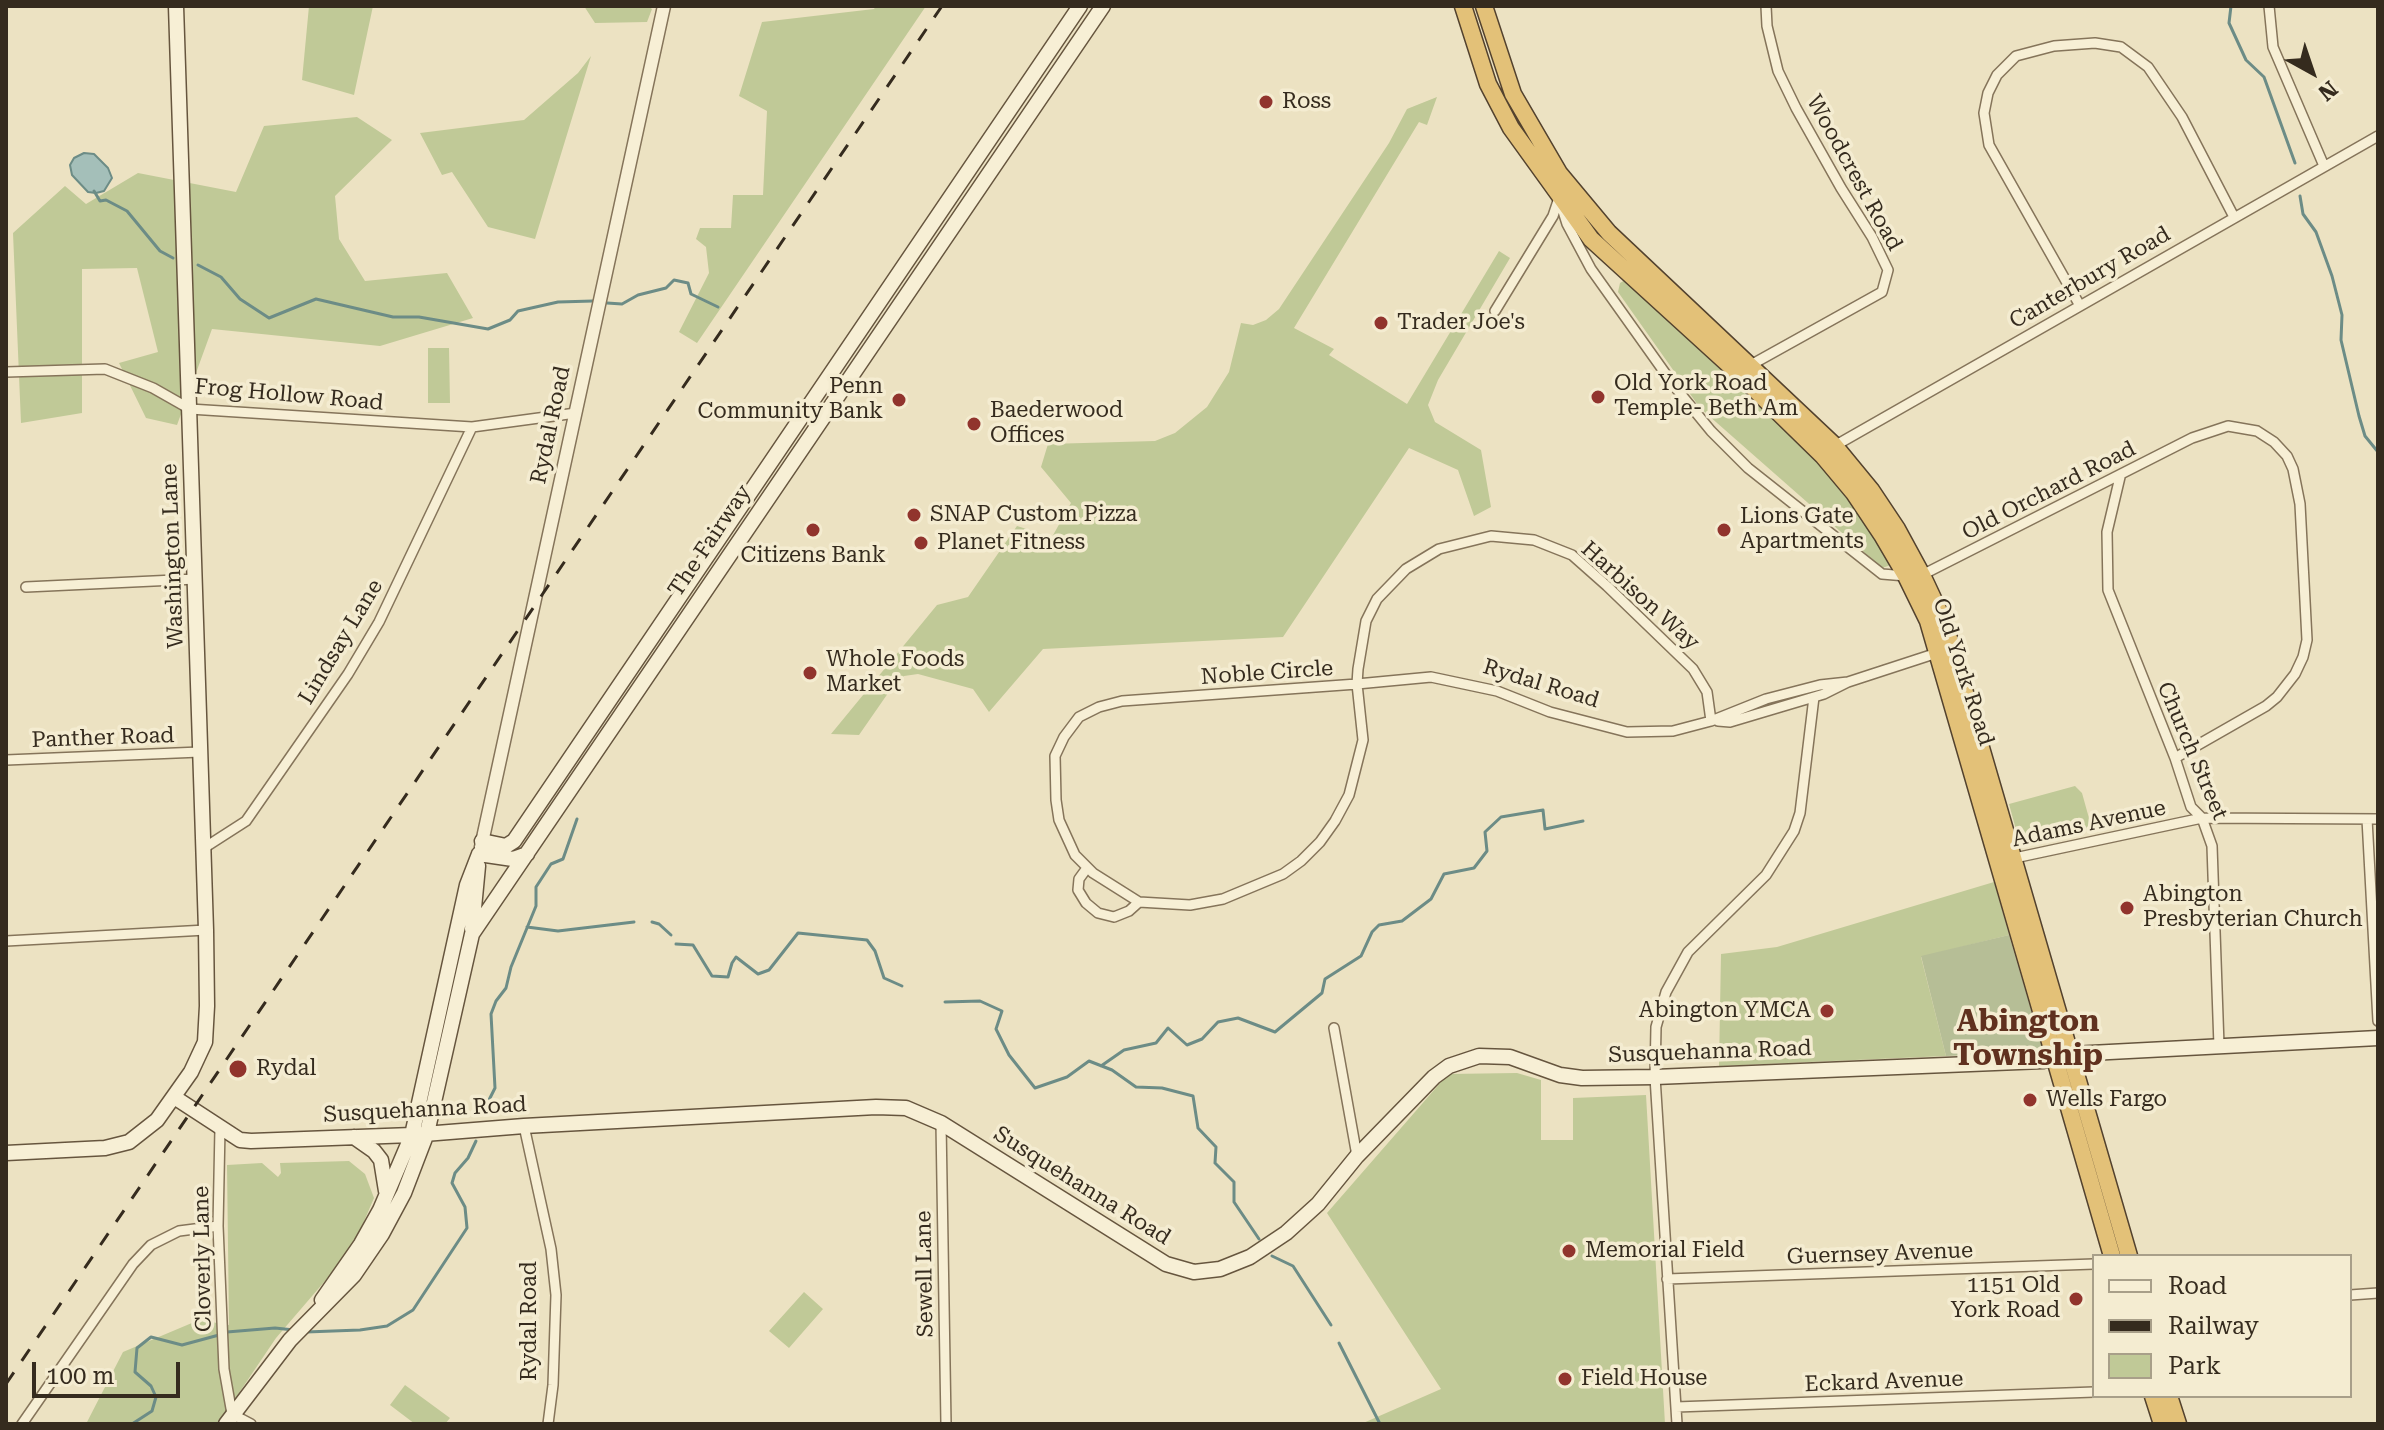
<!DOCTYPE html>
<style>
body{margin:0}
#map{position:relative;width:2384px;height:1430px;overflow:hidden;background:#ece2c2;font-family:"Roboto Serif",serif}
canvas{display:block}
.frame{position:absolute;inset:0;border:8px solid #352b1e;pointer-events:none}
.legend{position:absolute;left:2092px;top:1254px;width:260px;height:144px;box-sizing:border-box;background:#f4ecd1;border:2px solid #a89f89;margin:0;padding:10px 14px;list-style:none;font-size:24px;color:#352b1e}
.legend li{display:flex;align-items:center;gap:16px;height:40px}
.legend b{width:40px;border:2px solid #a89f89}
.north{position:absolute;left:2272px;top:32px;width:80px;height:80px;-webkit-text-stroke:6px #f4ecd1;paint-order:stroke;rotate:140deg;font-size:22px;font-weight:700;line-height:32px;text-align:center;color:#352b1e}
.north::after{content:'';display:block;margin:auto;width:28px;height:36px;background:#352b1e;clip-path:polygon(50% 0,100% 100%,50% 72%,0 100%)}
.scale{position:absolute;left:32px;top:1362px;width:148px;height:36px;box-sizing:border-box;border:4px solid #352b1e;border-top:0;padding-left:10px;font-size:24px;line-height:28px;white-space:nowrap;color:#352b1e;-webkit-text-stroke:6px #f4ecd1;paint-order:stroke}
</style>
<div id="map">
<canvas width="2384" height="1430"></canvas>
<div class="frame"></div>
<ul class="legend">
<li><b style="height:10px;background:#f7efd5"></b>Road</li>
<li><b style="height:10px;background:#352b1e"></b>Railway</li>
<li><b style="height:22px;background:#c0c997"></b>Park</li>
</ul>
<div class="north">N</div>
<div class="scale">100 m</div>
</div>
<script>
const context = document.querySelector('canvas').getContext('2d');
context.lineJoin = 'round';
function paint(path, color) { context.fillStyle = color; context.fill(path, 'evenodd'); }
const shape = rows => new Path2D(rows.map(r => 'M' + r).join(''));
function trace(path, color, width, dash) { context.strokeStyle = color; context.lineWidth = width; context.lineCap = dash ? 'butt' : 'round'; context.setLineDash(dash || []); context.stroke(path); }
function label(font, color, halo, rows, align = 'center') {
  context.font = font + ' "Roboto Serif",serif'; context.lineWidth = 7; context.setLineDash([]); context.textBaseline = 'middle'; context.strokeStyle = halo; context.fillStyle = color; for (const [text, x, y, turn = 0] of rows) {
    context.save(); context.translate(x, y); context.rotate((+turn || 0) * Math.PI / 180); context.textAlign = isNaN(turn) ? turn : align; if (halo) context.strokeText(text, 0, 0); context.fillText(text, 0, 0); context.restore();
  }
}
paint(shape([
 [309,6,373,6,354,95,302,80],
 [584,6,648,6,652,9,647,22,595,23],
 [876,6,926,6,697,343,679,332,709,273,706,247,696,239,700,228,731,228,733,195,763,195,767,111,739,96,762,22,874,9],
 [591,56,535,239,488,227,452,172,442,175,420,133,524,120,578,73],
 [1437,97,1427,125,1419,122,1294,328,1334,349,1329,355,1407,404,1499,251,1510,258,1438,380,1428,405,1435,422,1481,450,1491,507,1474,516,1458,470,1409,448,1283,637,1043,649,989,712,973,689,918,674,904,676,893,686,859,735,831,734,937,605,968,597,1017,526,1052,537,1071,503,1041,467,1048,444,1155,441,1175,433,1207,407,1229,372,1241,323,1253,325,1266,320,1279,309,1389,143,1407,109],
 [357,117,392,140,335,196,339,239,365,281,447,273,473,318,380,346,212,329,177,425,146,418,119,363,158,352,137,268,82,269,82,413,21,423,13,233,65,186,86,204,138,173,236,192,264,126],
 [1625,280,1791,431,1846,490,1891,565,1882,568,1700,408,1618,292,1620,283],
 [428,348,449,348,450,403,428,403],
 [2075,786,2082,793,2092,829,2030,843,2022,842,2018,837,2009,804],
 [1994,882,2009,935,1921,957,1946,1056,1719,1066,1721,954,1777,947],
 [1517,1073,1541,1080,1541,1140,1573,1140,1573,1098,1646,1095,1665,1424,1361,1424,1441,1389,1327,1213,1448,1074],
 [349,1161,365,1174,374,1198,359,1233,331,1274,276,1338,218,1424,86,1424,123,1352,199,1320,229,1325,227,1165,262,1163,278,1177,281,1173,280,1163],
 [804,1292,823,1309,789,1348,769,1331],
 [405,1385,450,1418,445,1424,415,1424,390,1405]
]), '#c0c997');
paint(shape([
 [2009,935,2042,1048,2038,1052,1946,1056,1921,956]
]), '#b6be96');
const water = shape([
 [84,153,94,154,108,168,112,178,104,191,96,193,88,192,72,175,70,165,74,158,84,153]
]);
paint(water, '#a4bfb9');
trace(water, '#6c8c86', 2);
trace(shape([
 [2231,6,2229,23,2246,60,2264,77,2295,163],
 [94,191,100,201,106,200,127,211,160,251,173,258],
 [2300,196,2303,214,2316,232,2332,276,2342,315,2341,340,2359,416,2365,436,2378,452],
 [198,265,221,277,240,299,269,318,316,299,393,317,419,317,488,329,510,320,518,311,558,302,593,301],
 [607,303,622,304,638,295,666,288,674,280,688,283,691,294,718,307],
 [652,922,659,924,671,935],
 [527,927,558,931,634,922],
 [676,944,693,945,712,976,728,977,732,963,736,957,758,974,769,970,798,933,867,940,875,951,884,978,902,986],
 [945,1002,980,1001,1002,1011,996,1029,1009,1055,1035,1088,1067,1077,1089,1061,1112,1070,1136,1087,1162,1088,1193,1096,1198,1128,1216,1147,1215,1163,1234,1182,1234,1202,1259,1239],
 [1101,1066,1124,1050,1156,1043,1168,1028,1187,1045,1202,1039,1218,1022,1238,1018,1275,1032,1322,993,1325,979,1361,956,1372,932,1379,925,1402,921,1431,899,1444,874,1474,868,1487,851,1485,832,1501,817,1543,810,1545,829,1583,821],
 [482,1114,495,1088,491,1014,496,1001,506,988,511,967,536,906,536,887,551,864,563,859,577,819],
 [1272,1256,1293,1266,1331,1325],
 [227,1332,275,1328,294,1330],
 [306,1332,360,1330,387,1326,413,1310,467,1228,465,1207,452,1183,455,1173,468,1158,476,1141],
 [1339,1343,1380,1424],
 [132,1424,152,1411,156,1397,151,1386,135,1372,137,1348,151,1337,182,1345,219,1335]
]), '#6c8c86', 3);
const minor = shape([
 [2269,6,2273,47,2324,166],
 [1561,205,1567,224,1591,269,1675,387,1711,431,1748,468,1882,574,1906,576],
 [2079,304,1989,145,1984,113,1988,93,1997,75,2016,56,2054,46,2095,43,2121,47,2148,67,2182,117,2234,217],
 [1495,311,1553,216,1559,198],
 [1749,366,1882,292,1888,270,1872,237,1841,188,1796,108,1778,71,1767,26,1766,6],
 [6,372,105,369,153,388,190,409,472,427,576,413],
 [1831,448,2378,136],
 [2120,477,2107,532,2108,590,2175,758,2191,807,2202,818,2212,846,2219,1046],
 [1922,575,2192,438,2228,426,2257,431,2274,442,2287,456,2293,469,2300,504,2307,640,2303,657,2295,674,2277,697,2266,706,2175,758],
 [26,587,196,579],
 [1711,721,1707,692,1693,669,1607,586,1572,555,1534,540,1491,536,1439,549,1406,569,1377,599,1366,621,1358,669,1357,684,1363,740,1349,795,1335,821,1320,842,1301,861,1283,874,1223,899,1190,905,1139,902,1093,873,1075,855,1059,820,1056,800,1055,756,1064,737,1079,717,1099,707,1122,701,1357,684,1431,677,1497,691,1550,712,1627,732,1673,731,1711,721,1766,699,1820,685,1848,682],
 [1718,721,1730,722,1824,694,1848,682,1940,652],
 [6,760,200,752],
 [2367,819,2378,1021],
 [204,848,246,821,348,674,379,622,472,427],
 [2010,859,2202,818,2378,819],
 [1087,868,1079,879,1078,890,1086,903,1098,913,1114,917,1129,911,1139,902],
 [6,941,206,930],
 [1334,1028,1357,1156],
 [941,1123,946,1424],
 [524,1126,551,1249,556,1295,553,1385,548,1424],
 [220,1128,218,1226,224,1369,232,1414,251,1424],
 [1667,1279,2094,1264],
 [2350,1295,2378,1293],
 [1676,1407,2094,1392],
 [22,1424,133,1264,151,1245,179,1231,218,1226],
 [1677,1424,1655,1077,1656,1027,1666,992,1688,952,1766,875,1794,831,1800,813,1814,697]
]);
const tertiary = shape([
 [481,847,664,6]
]);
const secondary = shape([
 [482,841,506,846,514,841,1080,6],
 [479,854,513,859,527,854],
 [472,929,478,866],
 [174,1097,240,1140,251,1141,412,1135,524,1126,876,1107,906,1108,941,1123,1166,1264,1194,1272,1220,1269,1250,1257,1286,1233,1318,1204,1357,1156,1434,1077,1449,1066,1479,1056,1510,1057,1560,1075,1582,1078,1655,1077,2043,1061,2071,1054,2378,1038],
 [354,1137,374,1151,381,1160,386,1191],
 [6,1153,105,1148,129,1142,157,1120,191,1072,205,1042,207,1006,206,930,176,6],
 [322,1300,361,1244,380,1210,412,1135,467,885,479,854],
 [226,1424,290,1340,354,1275,382,1234,404,1193,427,1133,472,934,1103,6]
]);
const trunk = shape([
 [1463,6,1488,84,1511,128,1591,239,1738,373,1823,456,1854,493,1882,535,1906,576,1928,621,2112,1256],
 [1484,6,1513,94,1559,173,1609,233,1834,445,1871,490,1897,529,1922,575,1944,622,1952,648,2129,1256],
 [2153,1396,2162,1424],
 [2169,1396,2178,1424]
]);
trace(minor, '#85745a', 12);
trace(tertiary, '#85745a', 15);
trace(secondary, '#66553e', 17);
trace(trunk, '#53422e', 19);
trace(minor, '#f7efd5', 9);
trace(tertiary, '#f7efd5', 12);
trace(secondary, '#f7efd5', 14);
trace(trunk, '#e3c178', 16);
trace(shape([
 [6,1384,942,6]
]), '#352b1e', 3, [14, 14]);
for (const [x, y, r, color] of [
 [1266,102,8,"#91342d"],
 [1381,323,8,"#91342d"],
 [1598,397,8,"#91342d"],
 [899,400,8,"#91342d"],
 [974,424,8,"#91342d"],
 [914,515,8,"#91342d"],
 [813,530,8,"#91342d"],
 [1724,530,8,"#91342d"],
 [921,543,8,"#91342d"],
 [810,673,8,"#91342d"],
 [2127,908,8,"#91342d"],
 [1827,1011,8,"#91342d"],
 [238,1069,10,"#91342d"],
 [2030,1100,8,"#91342d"],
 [1569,1251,8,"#91342d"],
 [2076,1299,8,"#91342d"],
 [1565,1379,8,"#91342d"]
]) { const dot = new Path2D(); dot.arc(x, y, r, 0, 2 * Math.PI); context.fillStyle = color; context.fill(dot); trace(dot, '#f4ecd1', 3); }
label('22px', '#352b1e', '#f4ecd1', [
 ["Ross",1282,102],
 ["Trader Joe's",1397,323],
 ["Old York Road",1614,384],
 ["Temple- Beth Am",1614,409],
 ["Penn",883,387,"right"],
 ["Community Bank",883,412,"right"],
 ["Baederwood",990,411],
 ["Offices",990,436],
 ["SNAP Custom Pizza",930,515],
 ["Lions Gate",1740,517],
 ["Apartments",1740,542],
 ["Planet Fitness",937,543],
 ["Citizens Bank",813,556,"center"],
 ["Whole Foods",826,660],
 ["Market",826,685],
 ["Abington",2143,895],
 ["Presbyterian Church",2143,920],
 ["Abington YMCA",1811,1011,"right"],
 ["Rydal",256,1069],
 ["Wells Fargo",2046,1100],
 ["Memorial Field",1585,1251],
 ["1151 Old",2060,1286,"right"],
 ["York Road",2060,1311,"right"],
 ["Field House",1581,1379]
], 'left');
label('22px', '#352b1e', '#f4ecd1', [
 ["Woodcrest Road",1854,173,61],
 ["Canterbury Road",2090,278,-30],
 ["Frog Hollow Road",289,395,5],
 ["Rydal Road",551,425,-78],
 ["Old Orchard Road",2049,491,-27],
 ["The Fairway",710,541,-56],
 ["Washington Lane",173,556,-92],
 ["Harbison Way",1640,596,42],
 ["Lindsay Lane",341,642,-59],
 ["Old York Road",1963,672,72],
 ["Noble Circle",1267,673,-4],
 ["Rydal Road",1541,684,17],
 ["Panther Road",103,738,-2],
 ["Church Street",2192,751,67],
 ["Adams Avenue",2089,824,-12],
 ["Susquehanna Road",1710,1052,-2],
 ["Susquehanna Road",425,1110,-3],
 ["Susquehanna Road",1082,1186,32],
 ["Guernsey Avenue",1880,1254,-2],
 ["Cloverly Lane",203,1259,-91],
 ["Sewell Lane",925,1274,-91],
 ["Rydal Road",530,1321,-90],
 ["Eckard Avenue",1884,1382,-2]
]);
label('bold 30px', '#60311f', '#f4ecd1', [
 ["Abington",2028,1022],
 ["Township",2028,1056]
]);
</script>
